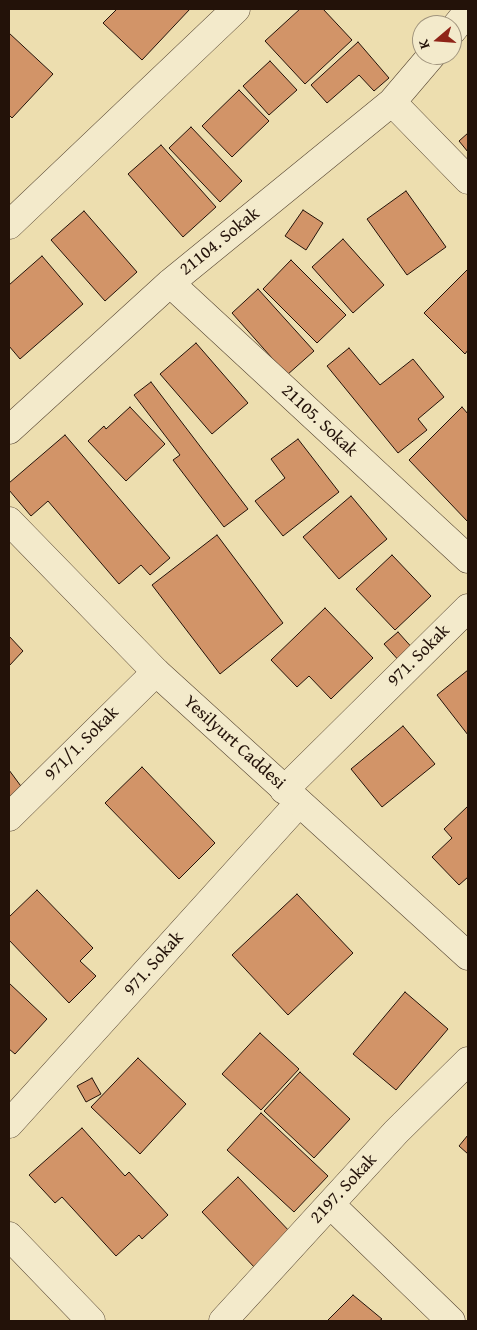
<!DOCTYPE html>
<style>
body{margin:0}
#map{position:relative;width:477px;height:1330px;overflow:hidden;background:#eddeaf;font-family:"Gentium Book Plus",serif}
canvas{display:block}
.frame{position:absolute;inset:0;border:10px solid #231209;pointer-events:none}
.north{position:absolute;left:412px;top:15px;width:50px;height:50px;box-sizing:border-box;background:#f3eacb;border:1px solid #a0947d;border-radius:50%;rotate:252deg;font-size:14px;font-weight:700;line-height:20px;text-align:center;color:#231209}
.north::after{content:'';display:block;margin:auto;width:18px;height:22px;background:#8f2418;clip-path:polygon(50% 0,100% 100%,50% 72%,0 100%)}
</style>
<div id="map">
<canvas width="477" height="1330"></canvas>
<div class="frame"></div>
<div class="north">K</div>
</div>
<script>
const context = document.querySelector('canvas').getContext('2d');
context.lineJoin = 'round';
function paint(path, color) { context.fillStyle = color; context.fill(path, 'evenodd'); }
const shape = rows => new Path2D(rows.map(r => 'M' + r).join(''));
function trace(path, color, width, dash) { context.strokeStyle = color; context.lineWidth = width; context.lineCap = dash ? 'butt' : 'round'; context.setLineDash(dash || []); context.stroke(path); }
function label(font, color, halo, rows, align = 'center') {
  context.font = font + ' "Gentium Book Plus",serif'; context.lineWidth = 4; context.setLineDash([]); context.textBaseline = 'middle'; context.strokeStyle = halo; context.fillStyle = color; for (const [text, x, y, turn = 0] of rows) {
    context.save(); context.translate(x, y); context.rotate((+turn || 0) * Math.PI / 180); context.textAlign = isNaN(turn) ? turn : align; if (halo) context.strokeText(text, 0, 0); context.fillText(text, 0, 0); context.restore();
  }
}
const building = shape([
 [117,9,190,9,142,60,103,23,117,9],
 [300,9,323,9,352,40,305,84,265,41,300,9],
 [9,33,53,74,12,118,9,115,9,33],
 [358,42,389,78,374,91,359,75,327,103,311,85,358,42],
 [270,61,297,90,269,115,243,86,270,61],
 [239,90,269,121,232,157,202,126,239,90],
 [191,127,242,181,220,202,169,148,191,127],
 [468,133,468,152,459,141,468,133],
 [161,145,216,207,183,237,128,174,161,145],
 [406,191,446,247,407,275,367,219,406,191],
 [303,210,323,223,306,250,285,236,303,210],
 [84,211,137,272,105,301,51,240,84,211],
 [343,239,384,285,353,313,312,267,343,239],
 [42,256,83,304,20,359,9,346,9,285,42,256],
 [291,260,346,315,317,343,263,289,291,260],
 [468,269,468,350,465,354,424,313,468,269],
 [258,289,314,351,287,375,232,313,258,289],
 [196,343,248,403,212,434,160,374,196,343],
 [349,348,380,385,413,359,444,397,418,419,427,430,398,453,327,366,349,348],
 [151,382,248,509,224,527,173,460,180,455,134,395,151,382],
 [130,407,165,444,126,481,88,441,104,426,106,429,130,407],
 [462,407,468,414,468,522,409,460,462,407],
 [65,435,170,558,150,575,141,565,119,584,48,501,31,516,9,490,9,483,65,435],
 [298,439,339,492,283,536,255,501,285,478,271,459,298,439],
 [351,496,387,539,339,579,303,537,351,496],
 [217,535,283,623,220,674,152,585,217,535],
 [392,555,431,596,395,630,356,589,392,555],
 [325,608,373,658,331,699,309,676,297,687,271,660,325,608],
 [398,632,415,651,401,663,384,644,398,632],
 [9,636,23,651,9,666,9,636],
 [468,670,468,735,437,695,468,670],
 [403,726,435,764,382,807,351,769,403,726],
 [142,767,215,843,179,879,105,803,142,767],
 [9,770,26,793,9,802,9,770],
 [468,806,468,877,459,885,432,857,452,838,444,829,468,806],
 [37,890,93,948,80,961,96,976,69,1003,9,940,9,917,37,890],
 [297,894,353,953,288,1015,232,955,297,894],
 [9,983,47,1019,15,1054,9,1049,9,983],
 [405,992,448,1029,396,1090,353,1054,405,992],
 [260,1033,299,1069,261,1110,222,1074,260,1033],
 [138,1058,186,1104,140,1154,91,1107,138,1058],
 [300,1072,350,1119,314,1158,264,1111,300,1072],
 [92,1078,101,1094,86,1102,77,1086,92,1078],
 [261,1113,328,1176,294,1212,227,1150,261,1113],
 [82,1128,125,1176,129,1172,168,1215,142,1239,139,1235,116,1256,62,1197,55,1203,29,1175,82,1128],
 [468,1135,468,1154,459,1146,468,1135],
 [238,1177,292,1234,256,1269,202,1212,238,1177],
 [353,1295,382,1319,379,1321,327,1321,353,1295]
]);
paint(building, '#d29468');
trace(building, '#231209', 1);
const minor = shape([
 [452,31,468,11],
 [392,102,468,180],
 [9,225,236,9],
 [170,283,468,559],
 [9,430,170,283,392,102,432,55],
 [284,790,468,608],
 [9,817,156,672],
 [9,1124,299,803],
 [330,1204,451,1321],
 [9,1236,91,1321],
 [223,1321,396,1132,468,1061]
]);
const tertiary = shape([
 [9,521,156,672,468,956]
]);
trace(minor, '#564532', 29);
trace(tertiary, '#564532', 29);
trace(minor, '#f3eacb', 28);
trace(tertiary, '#f3eacb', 28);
label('18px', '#231209', '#f3eacb', [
 ["21104. Sokak",220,242,-39],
 ["21105. Sokak",319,421,43],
 ["971. Sokak",419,656,-45],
 ["Yesilyurt Caddesi",234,743,42],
 ["971/1. Sokak",82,744,-45],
 ["971. Sokak",154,964,-48],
 ["2197. Sokak",344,1189,-47]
]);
</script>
